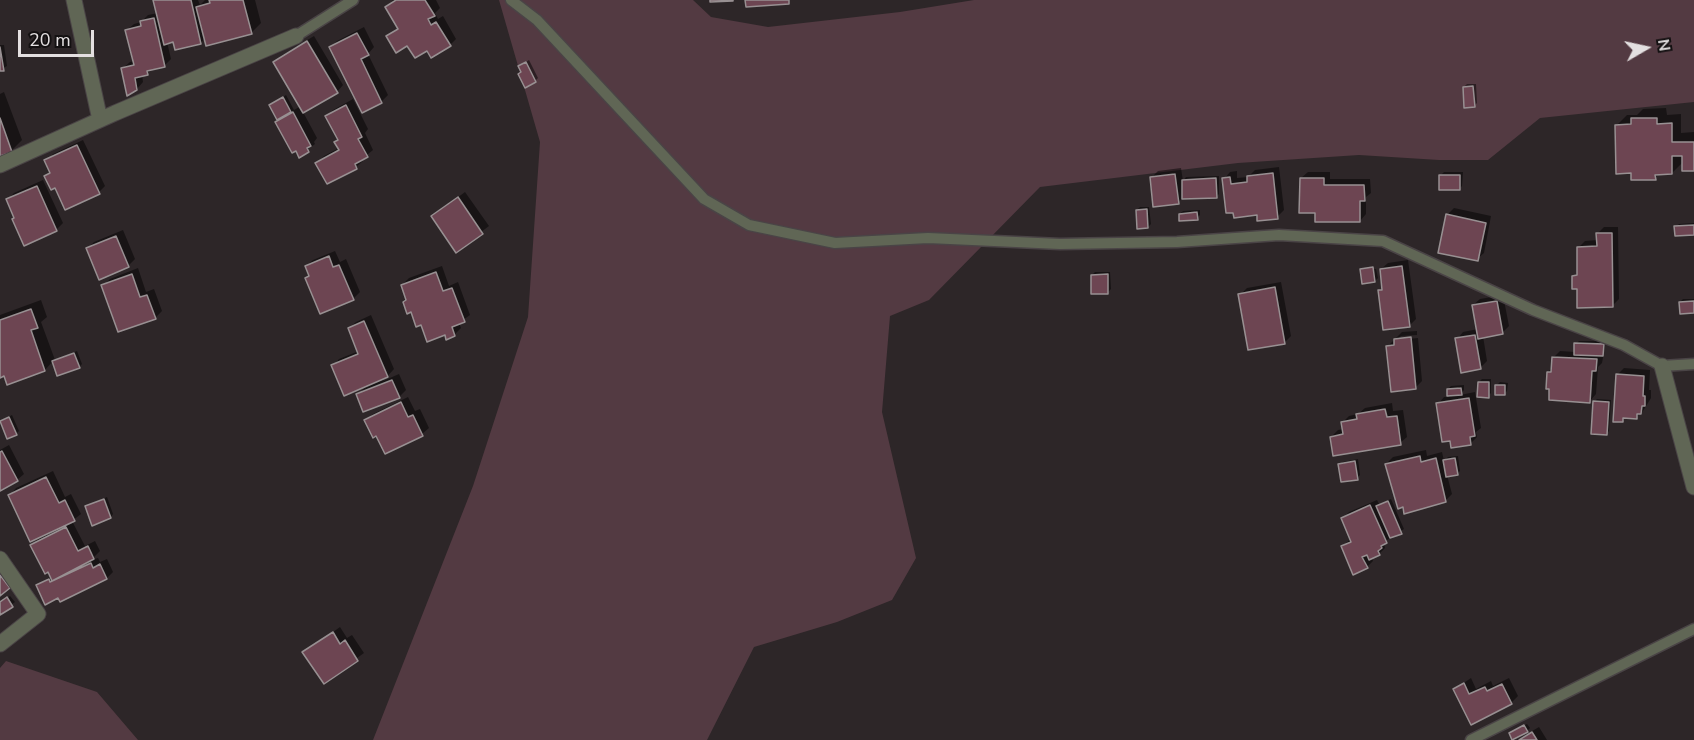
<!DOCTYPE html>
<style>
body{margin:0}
#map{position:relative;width:1694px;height:740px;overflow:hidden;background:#2d2628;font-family:"Nunito Sans",sans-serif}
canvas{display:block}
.north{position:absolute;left:1616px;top:18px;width:60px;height:60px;-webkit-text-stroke:4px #131011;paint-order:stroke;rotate:81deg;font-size:16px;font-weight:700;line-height:24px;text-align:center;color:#e4e0e1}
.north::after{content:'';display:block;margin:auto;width:21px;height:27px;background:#e4e0e1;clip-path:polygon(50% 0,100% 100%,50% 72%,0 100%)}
.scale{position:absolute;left:18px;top:30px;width:76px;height:27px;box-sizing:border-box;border:3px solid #e4e0e1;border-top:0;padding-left:8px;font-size:18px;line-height:21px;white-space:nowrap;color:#e4e0e1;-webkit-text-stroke:4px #131011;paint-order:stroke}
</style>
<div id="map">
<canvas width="1694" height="740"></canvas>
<div class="north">N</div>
<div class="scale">20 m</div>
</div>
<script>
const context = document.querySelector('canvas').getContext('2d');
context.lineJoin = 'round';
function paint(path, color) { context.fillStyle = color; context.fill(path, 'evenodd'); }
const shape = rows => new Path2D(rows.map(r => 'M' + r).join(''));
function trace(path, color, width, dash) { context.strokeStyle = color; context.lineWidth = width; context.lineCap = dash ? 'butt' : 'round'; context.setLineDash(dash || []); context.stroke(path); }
paint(shape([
 [499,0,693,0,711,17,768,27,900,12,974,0,1694,0,1694,102,1540,118,1488,160,1439,160,1359,155,1238,163,1040,187,929,300,890,316,882,412,916,558,892,600,837,622,754,647,707,740,373,740,473,486,528,317,540,142],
 [6,661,97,692,138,740,0,740,0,668]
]), '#533a42');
paint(shape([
 [154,0,198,0,200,5,205,0,255,0,261,23,251,33,205,38,201,43,175,41,167,42,171,59,164,66,152,69,148,73,142,75,143,82,137,89,123,68,130,62,134,61,127,30,134,24,141,22,148,15,158,13],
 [393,0,436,0,440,8,435,13,438,19,443,16,456,39,450,45,427,49,388,36,399,27,387,7],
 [364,27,374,47,368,54,388,95,382,101,363,111,330,48,337,41],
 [314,36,343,85,337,92,303,112,317,138,314,142,315,144,300,155,271,106,286,95,294,110,301,106,275,62,281,56],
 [0,45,4,45,7,66,0,70],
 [529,60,538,78,535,81,523,71,520,66],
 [1467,84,1476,84,1477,103,1474,106,1464,87],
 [4,92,22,140,12,150,0,155,0,94],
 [353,99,368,129,365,133,373,150,362,159,363,161,356,167,317,163,324,156,339,148,339,139,327,116,333,110],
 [1666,108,1667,115,1681,114,1681,133,1694,132,1694,169,1684,161,1672,173,1660,173,1655,178,1632,172,1617,125,1627,115,1637,115,1643,109],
 [83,140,105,186,99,192,56,186,46,176,51,171,46,161,53,154],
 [1279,167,1284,210,1277,217,1258,214,1224,179,1230,172,1237,171,1237,178,1248,177,1255,170],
 [1181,168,1183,181,1186,177,1219,176,1219,194,1216,197,1183,198,1178,202,1151,178,1158,171],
 [1308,172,1330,172,1330,179,1370,179,1371,193,1366,197,1366,214,1360,221,1316,211,1301,178],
 [1444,172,1463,172,1462,186,1459,189,1441,175],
 [43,180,63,223,56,230,8,199,14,193],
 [465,192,489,226,457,250,433,216],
 [1140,207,1149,207,1151,224,1148,227,1137,210],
 [1454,208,1491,216,1484,253,1477,259,1447,215],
 [1200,210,1200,215,1197,218,1180,214,1183,211],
 [1694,223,1694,234,1676,227,1679,224],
 [1604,227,1618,227,1619,299,1612,306,1578,288,1574,276,1579,271,1579,247,1585,241,1598,240,1598,233],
 [123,230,135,259,128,266,87,249,94,242],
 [335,251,340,262,346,259,360,292,353,299,306,278,310,275,306,266,313,260],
 [1408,260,1416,319,1409,326,1380,291,1383,287,1381,269,1388,263],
 [442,266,449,286,458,282,470,315,459,323,461,328,454,335,422,323,407,299,402,285,409,278],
 [138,268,146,292,154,289,162,311,155,318,103,286,110,279],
 [1363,268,1363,270,1376,269,1378,278,1375,281,1361,270],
 [1095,272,1110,272,1111,289,1108,292,1092,275],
 [1281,282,1291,336,1285,342,1240,295,1247,288],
 [1503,295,1509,326,1502,333,1483,336,1487,361,1480,368,1457,339,1463,332,1478,329,1473,305,1480,299],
 [1683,299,1694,299,1694,312,1680,302],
 [41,300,47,317,41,322,55,360,77,351,82,364,79,367,53,361,45,370,8,383,5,374,0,374,0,315],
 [371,315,394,369,383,381,399,374,406,390,399,397,358,395,368,384,333,366,339,359,359,351,349,328,356,322],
 [1417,331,1417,335,1401,336,1397,340,1418,338,1422,381,1415,388,1388,346,1402,332],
 [1579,341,1606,341,1602,363,1598,367,1596,394,1590,401,1548,372,1553,367,1553,358,1560,351,1575,352,1576,344],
 [1624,368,1650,370,1649,390,1651,390,1651,398,1643,411,1636,417,1626,417,1622,421,1617,375],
 [1482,379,1491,379,1491,393,1488,396,1479,382],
 [1500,382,1508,383,1507,391,1504,394,1497,385],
 [1464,385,1464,390,1460,395,1475,392,1481,428,1476,432,1477,437,1470,444,1438,404,1444,397,1449,397,1448,389,1451,386],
 [408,397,415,411,420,409,429,428,422,434,377,434,366,420,373,414],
 [1597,399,1611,400,1609,431,1606,434,1594,402],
 [1392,403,1393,411,1403,410,1407,437,1400,443,1331,437,1338,430,1344,429,1343,422,1349,416,1358,414,1365,408],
 [12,415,19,431,16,434,1,421],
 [9,445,24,474,17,480,0,490,0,450],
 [1426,450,1427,456,1442,452,1444,461,1448,457,1458,456,1460,471,1457,474,1447,475,1452,494,1445,501,1404,505,1386,464,1393,457],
 [1358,459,1360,475,1357,478,1340,465,1343,462],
 [53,471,65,497,71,494,81,514,72,521,85,546,95,541,100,551,91,560,98,558,100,562,107,559,113,572,107,578,59,596,38,585,51,576,32,545,42,535,10,495,16,488],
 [107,497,113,514,111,517,86,507],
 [1391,499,1404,529,1387,540,1384,544,1385,548,1379,554,1372,557,1373,561,1367,567,1342,546,1351,539,1343,518,1349,512,1377,500,1379,504],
 [0,560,16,581,0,594],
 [10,596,15,602,0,613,0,603],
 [340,627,347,638,352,635,364,653,324,682,304,653],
 [1471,678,1476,689,1491,681,1493,686,1509,678,1518,696,1511,703,1472,723,1455,689],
 [1527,724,1530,728,1527,731,1513,731],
 [1539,727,1547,740,1517,740]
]), '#0007');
const building = shape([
 [153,0,191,0,201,44,175,50,173,42,164,45,153,0],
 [209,0,243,0,252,34,206,46,196,7,210,3,209,0],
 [396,0,425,0,435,16,428,19,431,25,436,22,451,46,431,58,427,51,415,58,407,46,396,53,386,36,398,29,385,7,396,0],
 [710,0,733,0,733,1,710,2,710,0],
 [745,0,789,0,789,4,746,7,745,0],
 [154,18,165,67,147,71,148,75,135,78,137,90,127,96,121,68,134,65,125,30,141,26,140,21,154,18],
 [357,33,369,55,361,59,382,103,362,113,329,47,357,33],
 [307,41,338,93,303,113,273,62,307,41],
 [0,47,4,71,0,71,0,47],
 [526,62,536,82,525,88,518,74,521,72,518,66,526,62],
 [1473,86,1475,107,1464,108,1463,87,1473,86],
 [283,97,291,112,277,120,269,105,283,97],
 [346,105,362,137,358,139,368,157,355,164,357,169,327,184,315,163,339,150,334,142,338,140,325,116,346,105],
 [293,112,311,146,307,148,309,152,299,158,296,151,292,153,275,122,293,112],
 [0,118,12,152,0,156,0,118],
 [1631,118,1657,118,1657,124,1672,123,1672,142,1694,142,1694,171,1682,171,1682,156,1672,156,1672,174,1655,175,1656,180,1631,180,1631,173,1616,174,1615,125,1631,124,1631,118],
 [77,145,100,194,65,210,55,188,51,190,44,176,50,173,44,160,77,145],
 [1273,173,1278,219,1257,221,1257,215,1234,218,1233,213,1226,213,1222,178,1230,177,1231,184,1247,182,1247,176,1273,173],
 [1175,174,1179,204,1153,207,1150,177,1175,174],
 [1439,175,1460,175,1460,190,1439,190,1439,175],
 [1216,178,1217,198,1182,199,1182,180,1216,178],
 [1300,178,1324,178,1324,185,1364,185,1365,201,1360,201,1360,222,1315,222,1315,213,1299,213,1300,178],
 [37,186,57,231,24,246,12,219,14,218,6,199,37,186],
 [458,197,483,234,456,253,431,216,458,197],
 [1147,209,1148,228,1137,229,1136,210,1147,209],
 [1197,212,1198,220,1179,221,1179,214,1197,212],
 [1446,214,1486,223,1478,261,1438,253,1446,214],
 [1694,225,1694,235,1675,236,1674,226,1694,225],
 [1596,233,1612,233,1613,307,1577,308,1577,289,1572,289,1572,276,1577,275,1577,247,1597,246,1596,233],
 [116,236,129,267,99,280,86,248,116,236],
 [329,256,333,267,339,265,354,300,320,314,305,278,309,276,305,266,329,256],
 [1402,266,1410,327,1383,330,1378,290,1382,290,1380,269,1402,266],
 [1373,267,1375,282,1362,284,1360,269,1373,267],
 [436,272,443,291,452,288,465,322,452,327,455,336,446,340,445,335,427,342,421,325,416,327,411,312,407,314,403,302,406,300,401,285,436,272],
 [132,274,140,297,147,295,156,319,118,332,101,285,132,274],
 [1108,274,1108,294,1091,294,1091,275,1108,274],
 [1275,287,1285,344,1248,350,1238,294,1275,287],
 [1497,301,1503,334,1478,339,1472,305,1497,301],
 [1694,301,1694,313,1680,314,1679,302,1694,301],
 [31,309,38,328,31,330,45,371,7,385,4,376,0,378,0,320,31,309],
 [364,321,388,377,344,396,331,365,358,354,348,328,364,321],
 [1475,335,1481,369,1461,373,1455,338,1475,335],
 [1411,337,1416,389,1391,392,1386,346,1394,345,1394,339,1411,337],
 [1574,343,1604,344,1603,356,1574,355,1574,343],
 [74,353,80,368,57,376,52,361,74,353],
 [1552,357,1597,359,1596,371,1592,371,1590,403,1549,400,1549,389,1546,389,1547,372,1551,372,1552,357],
 [1616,374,1644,376,1643,396,1645,396,1645,406,1642,406,1641,414,1637,414,1637,419,1623,418,1623,422,1613,422,1616,374],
 [392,380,400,398,363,412,356,394,392,380],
 [1478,382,1489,382,1489,398,1477,397,1478,382],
 [1495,385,1505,385,1505,395,1495,395,1495,385],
 [1461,388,1462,395,1447,396,1447,389,1461,388],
 [1469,398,1475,436,1470,437,1471,445,1451,448,1450,441,1442,442,1436,403,1469,398],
 [1593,401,1609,402,1607,435,1591,434,1593,401],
 [401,402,408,417,413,415,423,436,385,454,376,436,373,438,364,420,401,402],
 [1385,409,1387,417,1397,416,1401,445,1333,456,1330,437,1343,434,1341,422,1357,419,1356,414,1385,409],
 [9,417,17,435,7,439,0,421,9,417],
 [2,451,18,481,0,491,0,452,2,451],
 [1420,456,1421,462,1436,458,1446,502,1404,514,1403,507,1398,509,1385,464,1420,456],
 [1455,458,1458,475,1446,477,1443,460,1455,458],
 [1355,461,1358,480,1341,482,1338,464,1355,461],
 [46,477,59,503,65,500,75,521,30,542,8,495,46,477],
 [104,499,111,518,92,526,85,506,104,499],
 [1388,501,1402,534,1390,538,1376,506,1388,501],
 [1370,505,1387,543,1381,546,1382,548,1378,551,1380,555,1369,560,1367,555,1362,557,1368,568,1353,575,1341,546,1351,542,1341,518,1370,505],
 [66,527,78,551,88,546,94,559,52,581,48,572,45,574,30,545,66,527],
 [91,563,93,568,100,564,107,579,60,602,58,598,45,605,36,585,49,579,50,582,91,563],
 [0,575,10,588,0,596,0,575],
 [7,597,13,607,0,615,0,602,7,597],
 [333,632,340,644,345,640,358,661,324,684,302,652,333,632],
 [1464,683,1469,694,1485,687,1487,691,1502,684,1512,704,1471,725,1453,689,1464,683],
 [1524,725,1528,732,1512,740,1509,733,1524,725],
 [1532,732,1537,740,1519,740,1532,732]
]);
paint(building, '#6d4552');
trace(building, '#989092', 1.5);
const lane = shape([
 [511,0,537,20,704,199,749,225,835,243,928,238,1060,244,1177,242,1279,235,1383,241,1533,310,1624,345,1662,366,1694,364],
 [296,36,353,0],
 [1471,740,1694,629]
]);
const street = shape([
 [74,0,100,120],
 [0,165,115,113,296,36],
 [1662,366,1694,487],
 [0,559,38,614,0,644]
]);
trace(lane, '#4a4446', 13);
trace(street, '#4a4446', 17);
trace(lane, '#606655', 10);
trace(street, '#606655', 15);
</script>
